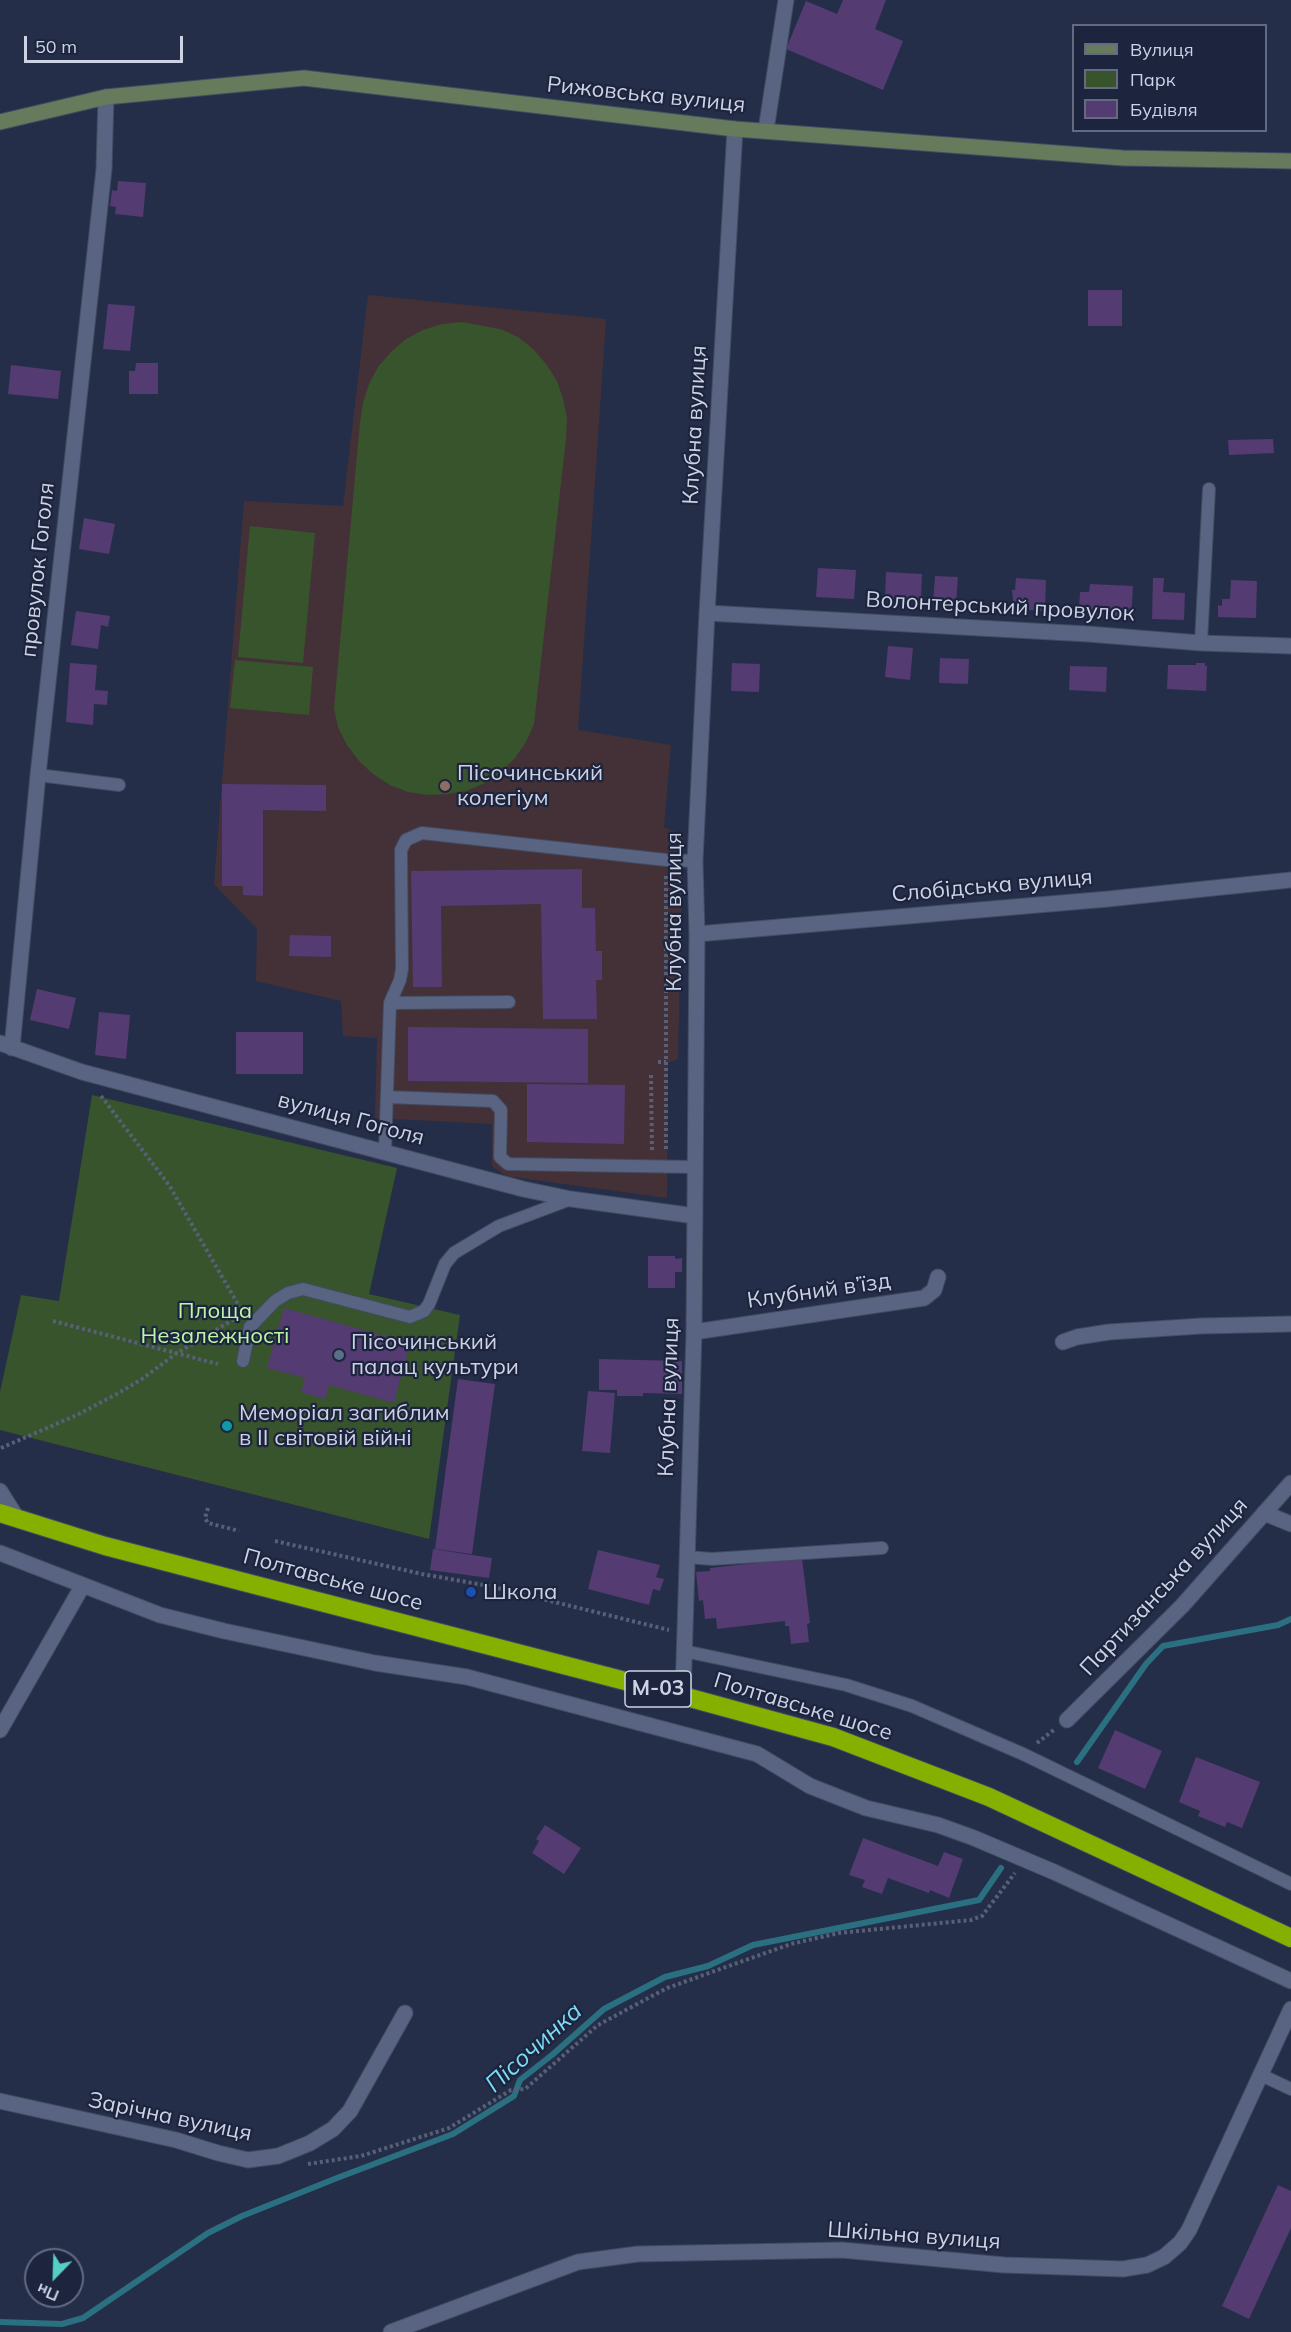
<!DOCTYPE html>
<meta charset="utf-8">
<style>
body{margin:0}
#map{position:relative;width:1291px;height:2332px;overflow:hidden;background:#252e48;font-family:Mulish,sans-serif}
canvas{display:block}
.legend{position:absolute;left:1072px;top:24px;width:195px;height:108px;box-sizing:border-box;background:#1c243e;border:2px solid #636a81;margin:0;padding:8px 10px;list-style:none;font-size:18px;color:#cdd3e5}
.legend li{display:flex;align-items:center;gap:12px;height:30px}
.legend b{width:30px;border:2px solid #636a81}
.north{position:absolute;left:24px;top:2248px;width:60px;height:60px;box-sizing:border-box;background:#1c243e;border:2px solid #636a81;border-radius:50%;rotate:203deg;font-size:16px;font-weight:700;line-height:24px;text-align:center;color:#cdd3e5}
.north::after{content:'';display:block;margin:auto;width:21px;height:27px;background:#55cec5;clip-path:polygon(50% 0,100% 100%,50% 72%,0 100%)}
.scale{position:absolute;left:24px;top:36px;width:159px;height:27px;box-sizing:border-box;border:3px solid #cdd3e5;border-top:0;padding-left:8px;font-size:18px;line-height:21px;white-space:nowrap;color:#cdd3e5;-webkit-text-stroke:4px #1c243e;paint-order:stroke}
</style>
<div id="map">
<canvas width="1291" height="2332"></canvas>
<ul class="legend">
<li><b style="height:8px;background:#667b5b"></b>Вулиця</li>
<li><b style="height:16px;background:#37542c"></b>Парк</li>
<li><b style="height:16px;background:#543b71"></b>Будівля</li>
</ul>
<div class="north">Пн</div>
<div class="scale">50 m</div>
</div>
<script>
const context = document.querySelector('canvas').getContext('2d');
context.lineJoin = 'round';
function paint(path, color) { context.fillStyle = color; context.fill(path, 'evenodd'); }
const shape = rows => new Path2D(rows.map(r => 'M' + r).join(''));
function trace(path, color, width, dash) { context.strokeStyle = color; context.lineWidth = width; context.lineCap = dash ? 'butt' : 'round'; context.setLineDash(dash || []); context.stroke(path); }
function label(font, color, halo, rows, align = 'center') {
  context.font = font + ' Mulish,sans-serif'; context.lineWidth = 4.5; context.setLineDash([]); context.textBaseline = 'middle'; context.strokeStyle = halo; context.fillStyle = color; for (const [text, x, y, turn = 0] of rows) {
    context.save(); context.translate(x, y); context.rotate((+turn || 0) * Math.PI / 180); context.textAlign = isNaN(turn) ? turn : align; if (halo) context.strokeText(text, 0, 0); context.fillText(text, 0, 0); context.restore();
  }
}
paint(shape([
 [368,295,606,319,578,730,671,745,664,827,683,835,678,1059,668,1063,667,1198,506,1176,492,1166,492,1124,375,1118,377,1038,343,1036,341,1001,256,981,257,929,214,884,244,501,343,506]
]), '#443137');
paint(shape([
 [462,322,500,329,518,337,533,349,546,364,557,381,563,399,567,418,566,438,534,724,526,742,515,758,501,772,485,783,466,791,447,794,428,795,408,792,390,785,373,774,359,761,347,745,338,727,334,708,360,422,363,403,369,384,378,367,391,352,406,339,423,330,442,324],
 [250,526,315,533,303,663,238,657],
 [235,660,313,667,309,715,230,708],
 [92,1095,397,1168,369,1294,460,1315,429,1539,0,1430,0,1392,21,1295,59,1301]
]), '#37542c');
trace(shape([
 [1077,1762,1146,1664,1163,1646,1278,1625,1291,1619],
 [0,2322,62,2324,83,2318,208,2233,242,2216,337,2178,453,2134,514,2096,520,2080,552,2055,604,2009,665,1977,708,1966,753,1945,979,1900,1001,1868]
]), '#2a7081', 6);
paint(shape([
 [843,0,886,0,875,29,903,41,883,90,786,49,806,1,837,14],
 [118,181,146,183,143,217,115,214,116,207,110,206,112,190,117,191],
 [1088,290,1122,290,1122,326,1088,326],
 [108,304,135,306,130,351,103,349],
 [136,363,158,363,158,394,129,394,129,371,135,371],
 [11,365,61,371,58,399,8,394],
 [1273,439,1274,453,1229,455,1228,440],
 [84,518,115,524,109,554,79,549],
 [818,568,856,570,854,599,816,597],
 [886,572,922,574,921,601,885,599],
 [935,576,958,577,956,604,933,603],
 [1016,578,1046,580,1045,611,1014,609,1012,590,1015,590],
 [1153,578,1164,578,1163,592,1185,593,1184,620,1152,619],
 [1231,580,1257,581,1256,618,1218,617,1218,605,1222,606,1222,599,1230,599],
 [1090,584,1133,586,1131,619,1088,616,1088,609,1079,609,1080,592,1089,592],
 [76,611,110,616,108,627,101,625,98,649,71,645],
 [888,646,913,648,910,680,885,677],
 [940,658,969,659,968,684,939,683],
 [70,663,97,665,95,690,108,691,107,705,94,704,93,725,66,722],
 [732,663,760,664,759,692,731,691],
 [1196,663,1205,663,1205,666,1207,666,1206,691,1167,689,1168,665,1196,665],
 [1070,666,1107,667,1106,692,1069,690],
 [222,784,326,785,326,811,263,810,263,896,243,895,243,886,222,886],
 [582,869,582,908,595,908,596,951,602,951,602,980,596,980,597,1019,543,1019,541,904,441,906,442,987,413,987,411,871],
 [290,935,331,936,331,957,289,956],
 [37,989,76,998,69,1029,30,1020],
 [99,1012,130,1015,126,1059,95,1055],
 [408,1027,588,1029,588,1083,408,1081],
 [236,1032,303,1032,303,1074,236,1074],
 [527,1084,625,1085,624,1144,527,1142],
 [648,1256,675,1256,675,1259,682,1258,682,1272,675,1272,675,1288,648,1288],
 [284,1308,410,1343,394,1403,329,1385,325,1399,301,1392,305,1378,267,1368],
 [599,1359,682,1361,682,1394,643,1393,643,1396,617,1396,617,1390,599,1390],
 [458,1379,495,1384,472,1554,435,1549],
 [588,1391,615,1393,610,1453,582,1451],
 [433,1549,492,1558,489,1578,430,1570],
 [598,1550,660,1565,656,1577,664,1579,660,1591,653,1589,649,1605,588,1589],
 [802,1558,810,1623,807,1624,809,1642,791,1644,789,1626,785,1626,785,1621,717,1629,716,1618,705,1619,703,1600,699,1601,696,1572,710,1571,710,1568],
 [1115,1730,1162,1751,1145,1789,1098,1768],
 [1196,1757,1260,1782,1242,1828,1227,1822,1225,1827,1198,1816,1200,1811,1179,1802],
 [545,1825,581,1848,564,1874,532,1853,539,1841,536,1839],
 [863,1838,938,1866,944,1852,963,1859,949,1898,930,1890,929,1893,888,1878,882,1894,862,1887,865,1880,849,1875],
 [1278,2185,1291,2191,1291,2228,1249,2319,1222,2306]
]), '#543b71');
const lane = shape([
 [1201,643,1209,489],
 [38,775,119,785],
 [390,1003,509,1002],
 [387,1097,493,1101,501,1110,500,1157,508,1164,694,1167],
 [385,1152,390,1003,400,980,402,969,401,850,406,840,422,833,666,860,695,861],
 [243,1361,250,1327,275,1301,288,1293,303,1289,410,1317,424,1311,429,1304,445,1264,454,1253,499,1226,571,1199],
 [687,1557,712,1559,882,1548],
 [684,1651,846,1685,912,1706,1023,1754,1291,1884],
 [1261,2075,1291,2089]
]);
const street = shape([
 [766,130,786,0],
 [707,613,1088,634,1201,643,1291,646],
 [697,934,1108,899,1291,880],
 [0,1043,82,1072,523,1189,571,1199,695,1216],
 [12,1048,38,775,104,169,106,97],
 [694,1332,924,1298,934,1290,938,1277],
 [1063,1342,1077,1337,1109,1332,1201,1326,1291,1324],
 [0,1491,17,1518],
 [1264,1513,1291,1524],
 [0,1553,160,1615,224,1631,375,1663,467,1677,757,1754,810,1786,866,1808,938,1825,974,1838,1054,1872,1291,1981],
 [683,1696,694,1332,697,934,695,861,707,613,735,129],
 [1067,1720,1182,1606,1291,1483],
 [0,1730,83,1585],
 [0,2101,176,2140,218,2153,248,2160,278,2156,310,2143,333,2129,350,2111,405,2013],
 [391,2332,578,2262,638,2254,842,2250,1004,2265,1123,2269,1147,2265,1164,2257,1180,2243,1189,2230,1291,2009]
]);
const secondary = shape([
 [0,122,106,97,304,78,735,129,1123,158,1291,161]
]);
const highway = shape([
 [0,1513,105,1546,683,1696,833,1737,989,1797,1291,1938]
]);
trace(lane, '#434b61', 14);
trace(street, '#434b61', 17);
trace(secondary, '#434b61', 17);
trace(highway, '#434b61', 20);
trace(shape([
 [666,876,666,1151],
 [658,1062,666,1062],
 [651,1075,652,1153],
 [101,1096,169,1185,243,1313],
 [53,1321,218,1364],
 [1,1448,77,1415,115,1395,142,1379,177,1353,236,1318],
 [208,1508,205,1518,208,1523,239,1531],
 [275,1541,422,1574,489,1586,669,1630],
 [1037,1743,1055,1729],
 [308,2164,361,2156,449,2128,511,2090,525,2089,598,2025,667,1988,791,1944,839,1933,971,1920,982,1916,1015,1873]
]), '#586077', 4, [3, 3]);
trace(lane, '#596482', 12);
trace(street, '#596482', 15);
trace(secondary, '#667b5b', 15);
trace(highway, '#85b000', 18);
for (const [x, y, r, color] of [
 [445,786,6,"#8d6e63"],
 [339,1355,6,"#5c6f8a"],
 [227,1426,6,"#0f9aa8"],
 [471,1592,6,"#1a4fb4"]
]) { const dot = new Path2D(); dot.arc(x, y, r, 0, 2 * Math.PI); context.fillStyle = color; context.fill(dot); trace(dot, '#1c243e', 2); }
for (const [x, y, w] of [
 [658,1689,66]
]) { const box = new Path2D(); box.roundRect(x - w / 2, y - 18, w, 36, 4.5); context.fillStyle = '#1c243e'; context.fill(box); trace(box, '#cdd3e5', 1.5); }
label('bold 21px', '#cdd3e5', null, [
 ["М-03",658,1689]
]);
label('22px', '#cdd3e5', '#1c243e', [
 ["Рижовська вулиця",646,95,6],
 ["Клубна вулиця",695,425,-87],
 ["провулок Гоголя",38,570,-84],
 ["Волонтерський провулок",1000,607,3],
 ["Слобідська вулиця",992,886,-5],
 ["Клубна вулиця",674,912,-90],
 ["вулиця Гоголя",351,1119,15],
 ["Клубний в’їзд",819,1291,-8],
 ["Клубна вулиця",669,1397,-88],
 ["Полтавське шосе",333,1580,15],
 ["Партизанська вулиця",1164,1587,-47],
 ["Полтавське шосе",803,1707,17],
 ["Зарічна вулиця",170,2117,12],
 ["Шкільна вулиця",914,2236,4]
]);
label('22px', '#cdd3e5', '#1c243e', [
 ["Пісочинський",457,773],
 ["колегіум",457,798],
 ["Пісочинський",351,1342],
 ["палац культури",351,1367],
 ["Меморіал загиблим",239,1413],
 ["в II світовій війні",239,1438],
 ["Школа",483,1592]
], 'left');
label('22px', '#bcf6a5', '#1c243e', [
 ["Площа",215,1311],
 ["Незалежності",215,1336]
]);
label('italic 24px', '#7bdcf5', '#1c243e', [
 ["Пісочинка",534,2048,-42]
]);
</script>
